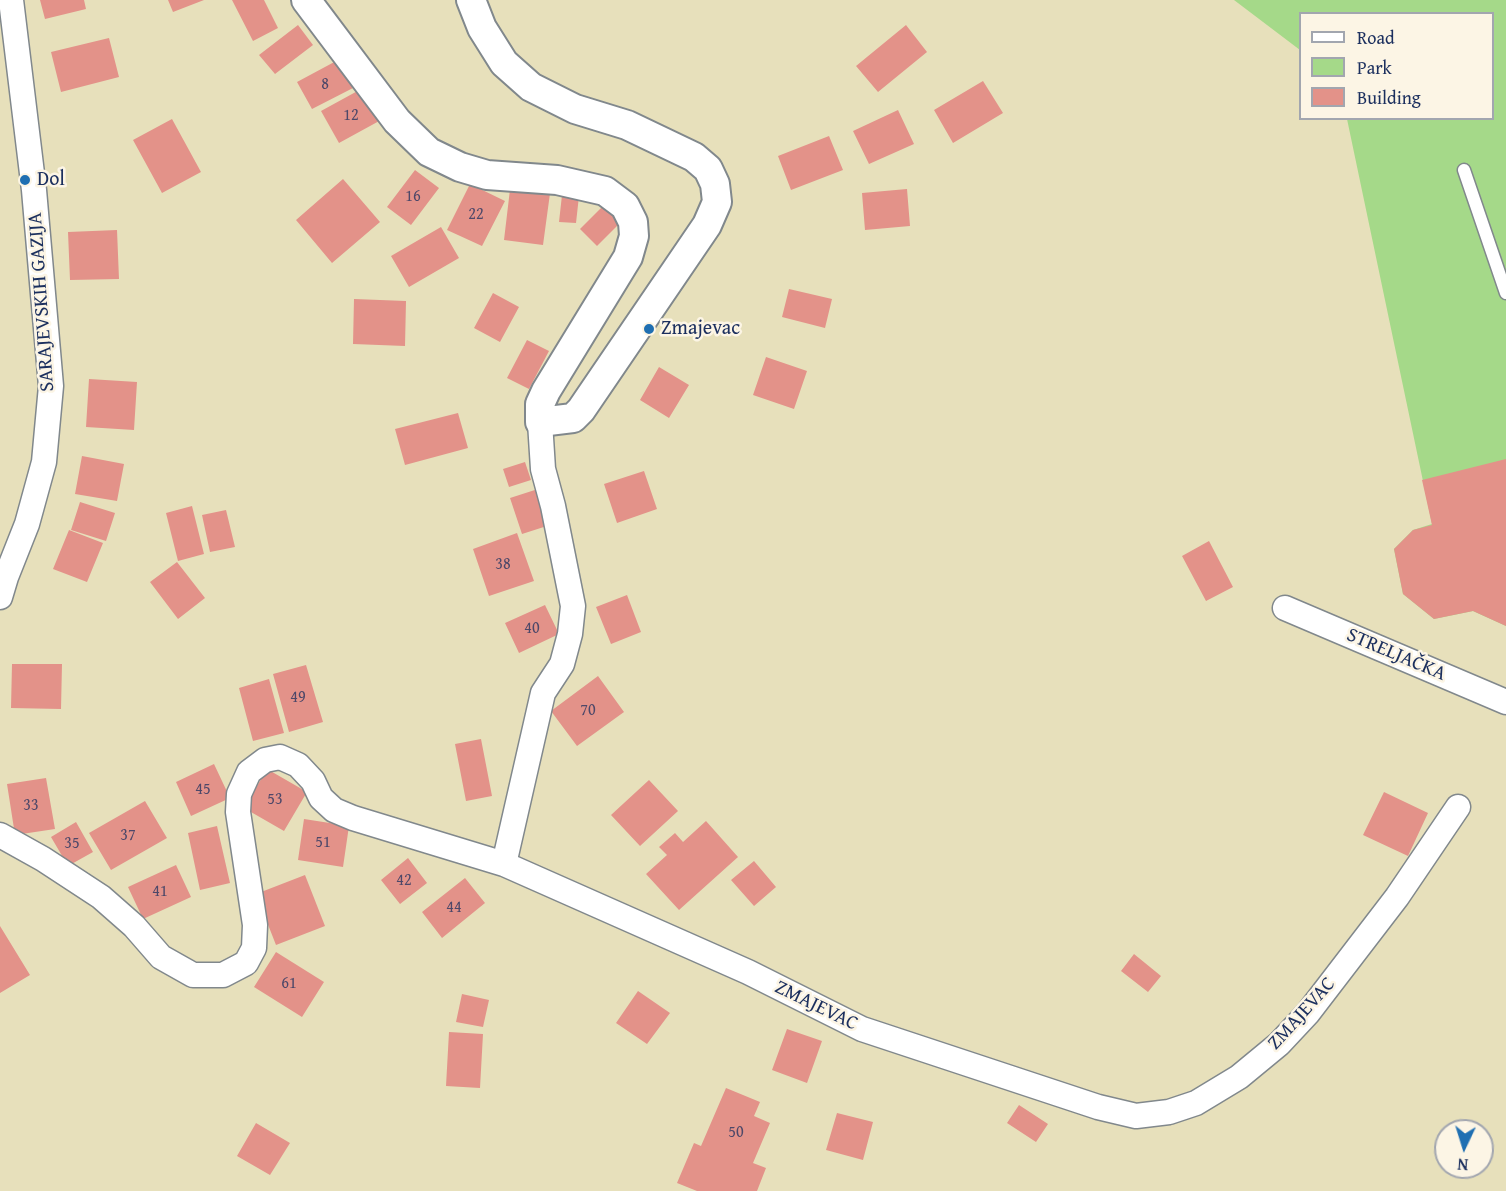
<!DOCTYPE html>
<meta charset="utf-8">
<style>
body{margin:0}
#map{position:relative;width:1506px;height:1191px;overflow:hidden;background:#e7e0bb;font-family:"Gentium Book Plus",serif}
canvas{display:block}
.legend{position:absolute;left:1299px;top:12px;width:195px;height:108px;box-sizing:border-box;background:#fcf5e5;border:2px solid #a2a6af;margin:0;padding:8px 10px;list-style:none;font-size:18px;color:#1b2f5e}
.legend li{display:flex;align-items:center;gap:12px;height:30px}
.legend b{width:30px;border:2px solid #a2a6af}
.north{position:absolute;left:1434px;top:1119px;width:60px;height:60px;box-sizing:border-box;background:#fcf5e5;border:2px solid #a2a6af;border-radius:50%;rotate:184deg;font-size:16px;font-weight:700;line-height:24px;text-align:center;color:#1b2f5e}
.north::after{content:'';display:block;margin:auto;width:21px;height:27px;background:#1f6fb2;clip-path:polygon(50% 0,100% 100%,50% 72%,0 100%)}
</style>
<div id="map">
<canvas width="1506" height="1191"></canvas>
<ul class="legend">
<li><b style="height:8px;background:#fff"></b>Road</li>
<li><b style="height:16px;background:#a5d989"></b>Park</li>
<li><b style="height:16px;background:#e39289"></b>Building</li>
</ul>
<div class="north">N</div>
</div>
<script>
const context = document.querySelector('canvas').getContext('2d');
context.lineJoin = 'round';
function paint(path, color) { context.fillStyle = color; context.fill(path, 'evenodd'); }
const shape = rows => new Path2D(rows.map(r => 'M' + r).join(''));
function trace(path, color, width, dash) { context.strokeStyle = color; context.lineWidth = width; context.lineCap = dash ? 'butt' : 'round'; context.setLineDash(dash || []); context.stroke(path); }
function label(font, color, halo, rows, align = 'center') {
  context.font = font + ' "Gentium Book Plus",serif'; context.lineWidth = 5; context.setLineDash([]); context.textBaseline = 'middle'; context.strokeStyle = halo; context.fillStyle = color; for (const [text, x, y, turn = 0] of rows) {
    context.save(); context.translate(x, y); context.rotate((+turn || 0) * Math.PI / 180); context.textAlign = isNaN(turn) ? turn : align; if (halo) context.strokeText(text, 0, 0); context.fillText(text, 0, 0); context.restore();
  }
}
paint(shape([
 [1234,0,1506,0,1506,626,1473,611,1434,619,1403,594,1394,549,1413,530,1432,524,1347,119,1492,118,1492,14,1300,14,1300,50]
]), '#a5d989');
paint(shape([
 [40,0,84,0,86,9,45,19],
 [168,0,204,0,173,12],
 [232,0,264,0,278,28,253,41],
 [298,25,313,45,275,74,259,55],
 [906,25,927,52,878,92,856,66],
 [109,38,119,77,61,92,51,52],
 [338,60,353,88,312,109,297,82],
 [983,81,1003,113,953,143,934,110],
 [363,88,381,120,339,143,321,111],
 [898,110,914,144,869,164,853,131],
 [172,119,201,172,162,193,133,140],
 [829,136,843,170,791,190,778,156],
 [415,170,439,188,411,225,387,207],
 [343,179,380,222,332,263,296,220],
 [511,181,551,186,543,245,504,240],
 [470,184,505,201,482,246,447,230],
 [907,189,910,226,865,230,862,193],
 [562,195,579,196,576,223,559,222],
 [603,206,620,223,597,246,580,229],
 [441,227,459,258,409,287,391,256],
 [117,230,119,279,70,280,68,232],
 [789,289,832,299,825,328,782,317],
 [493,293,519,307,500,342,474,328],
 [354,299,406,301,405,346,353,344],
 [527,340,549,351,529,389,507,378],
 [766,357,807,371,794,409,753,395],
 [659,367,689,385,669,418,640,400],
 [89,379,137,382,134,430,86,427],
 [458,413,468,448,405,465,395,429],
 [82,456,124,464,117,501,75,494],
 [1506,459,1506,626,1473,611,1434,619,1403,594,1394,549,1413,530,1432,525,1422,480],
 [525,462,531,480,509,487,503,469],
 [644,471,657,509,617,523,604,484],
 [538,489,550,525,522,534,510,498],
 [80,502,115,513,106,541,71,530],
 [192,506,204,554,178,561,166,513],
 [226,510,235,547,210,552,202,515],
 [69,530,103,543,87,582,53,569],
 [517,533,534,581,489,596,473,549],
 [1209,541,1233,587,1206,601,1182,556],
 [177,562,205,598,178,619,150,582],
 [627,595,641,632,611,644,596,607],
 [545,605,559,634,519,653,505,623],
 [12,664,62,664,61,709,11,708],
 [306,665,323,722,289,732,273,674],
 [598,676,624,712,577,746,551,711],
 [269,679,284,733,253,741,239,688],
 [481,739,492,796,466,801,455,744],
 [214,764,230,798,191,816,176,782],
 [267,769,307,792,284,831,244,808],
 [46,778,55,829,15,835,7,784],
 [649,780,678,811,640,846,611,815],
 [1384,792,1428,813,1408,856,1363,835],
 [145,801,167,838,111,870,89,833],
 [304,819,349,826,343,867,298,860],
 [706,821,738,857,679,910,646,874,667,855,659,847,675,833,683,842],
 [76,822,93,852,68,866,51,837],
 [217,826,230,883,200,890,188,833],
 [408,858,427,883,400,904,381,880],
 [754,861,776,887,754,906,731,880],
 [176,865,191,897,143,919,128,887],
 [305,875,325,926,276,945,256,894],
 [465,878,485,903,442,938,422,912],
 [0,926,30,975,0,993],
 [276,952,324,982,302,1017,254,987],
 [1134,954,1161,976,1148,992,1121,971],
 [638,991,670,1013,647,1044,616,1023],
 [462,994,489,1000,483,1027,456,1022],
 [787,1029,822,1041,807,1083,772,1070],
 [449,1032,483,1034,480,1088,446,1086],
 [726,1088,760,1102,754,1116,770,1123,753,1163,766,1168,757,1191,697,1191,677,1183,694,1143,701,1146],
 [1019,1105,1048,1124,1036,1142,1007,1123],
 [837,1113,873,1122,863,1160,826,1150],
 [256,1123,290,1143,270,1175,237,1156]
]), '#e39289');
const service = shape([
 [1464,170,1506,293]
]);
const minor = shape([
 [0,597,6,577,27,524,44,462,51,386,34,190,11,0],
 [1285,608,1506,702],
 [0,835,43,859,101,897,134,926,161,957,193,975,223,975,246,963,254,948,255,925,238,812,239,794,249,772,265,760,280,757,298,765,313,781,321,798,334,810,353,818,504,864,748,972,862,1029,1098,1107,1136,1116,1169,1112,1196,1103,1239,1077,1279,1044,1308,1013,1397,897,1458,807],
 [504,864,543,693,562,664,570,634,573,606,553,506,543,469,540,422]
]);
const tertiary = shape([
 [306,0,397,121,429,152,460,167,487,175,557,180,605,191,625,206,633,222,634,236,628,257,546,391,540,404,540,422,573,418,581,410,707,225,717,202,715,184,708,169,694,157,627,125,575,109,531,87,504,63,482,28,471,0]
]);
trace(service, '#81888c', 15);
trace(minor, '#81888c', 27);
trace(tertiary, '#81888c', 32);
trace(service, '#fff', 12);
trace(minor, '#fff', 24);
trace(tertiary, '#fff', 28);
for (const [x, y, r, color] of [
 [25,180,6,"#1f6fb2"],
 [649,329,6,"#1f6fb2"]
]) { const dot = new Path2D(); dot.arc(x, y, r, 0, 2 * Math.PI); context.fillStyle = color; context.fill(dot); trace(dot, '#fcf5e5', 2); }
label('16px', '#4d4869', null, [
 ["8",325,85],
 ["12",351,116],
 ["16",413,197],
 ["22",476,215],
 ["38",503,565],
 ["40",532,629],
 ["49",298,698],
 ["70",588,711],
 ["45",203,790],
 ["53",275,800],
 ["33",31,806],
 ["37",128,836],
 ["51",323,843],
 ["35",72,844],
 ["42",404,881],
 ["41",160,892],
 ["44",454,908],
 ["61",289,984],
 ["50",736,1133]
]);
label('20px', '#1b2f5e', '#fcf5e5', [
 ["Dol",37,180],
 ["Zmajevac",661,329]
], 'left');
label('20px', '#1b2f5e', '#fcf5e5', [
 ["SARAJEVSKIH GAZIJA",42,302,-94],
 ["STRELJAČKA",1396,655,23],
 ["ZMAJEVAC",816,1006,26],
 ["ZMAJEVAC",1302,1014,-48]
]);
</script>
